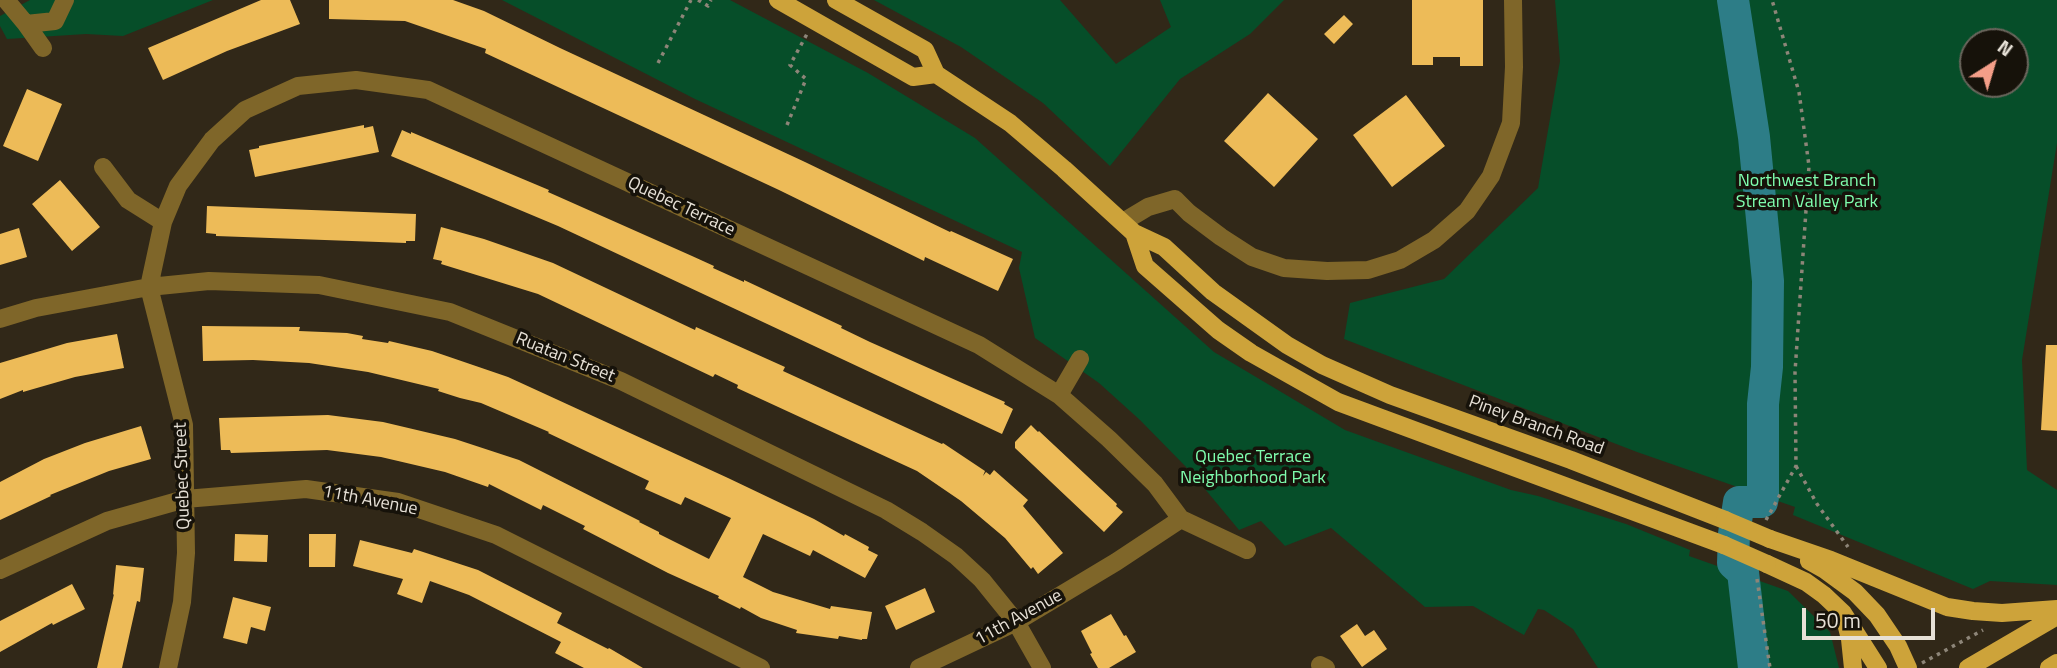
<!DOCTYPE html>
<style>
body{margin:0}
#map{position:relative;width:2057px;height:668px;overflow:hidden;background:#312818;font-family:"Titillium Web",sans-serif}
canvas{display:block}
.north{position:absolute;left:1959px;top:28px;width:70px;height:70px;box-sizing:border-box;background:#16120a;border:2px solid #6a655c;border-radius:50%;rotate:37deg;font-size:19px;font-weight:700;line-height:28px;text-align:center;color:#e7e1d7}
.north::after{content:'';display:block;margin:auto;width:24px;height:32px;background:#f49e88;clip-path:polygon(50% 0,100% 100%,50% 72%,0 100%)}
.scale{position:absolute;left:1802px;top:608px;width:133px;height:32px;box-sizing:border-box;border:4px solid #e7e1d7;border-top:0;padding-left:9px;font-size:21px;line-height:24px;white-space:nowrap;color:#e7e1d7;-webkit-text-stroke:5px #16120a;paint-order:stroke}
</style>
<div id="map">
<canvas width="2057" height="668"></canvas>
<div class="north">N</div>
<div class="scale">50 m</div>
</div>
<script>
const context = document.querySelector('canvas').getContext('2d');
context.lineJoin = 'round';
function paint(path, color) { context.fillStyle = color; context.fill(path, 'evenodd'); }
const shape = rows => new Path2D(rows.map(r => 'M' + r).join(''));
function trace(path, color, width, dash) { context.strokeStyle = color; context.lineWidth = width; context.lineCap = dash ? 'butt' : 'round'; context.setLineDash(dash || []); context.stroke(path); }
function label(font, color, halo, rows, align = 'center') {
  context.font = font + ' "Titillium Web",sans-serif'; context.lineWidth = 7; context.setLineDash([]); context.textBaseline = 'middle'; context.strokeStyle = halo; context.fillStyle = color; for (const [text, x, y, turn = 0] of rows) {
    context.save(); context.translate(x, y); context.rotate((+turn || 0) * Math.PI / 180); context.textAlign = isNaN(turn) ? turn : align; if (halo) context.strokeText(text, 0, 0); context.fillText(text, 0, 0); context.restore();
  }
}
paint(shape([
 [30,0,213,0,123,36,86,34,7,39,0,26,0,16],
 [502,0,730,0,868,73,975,138,1214,352,1345,430,1511,490,1538,496,1626,524,1690,550,1689,556,1788,591,1830,632,1839,668,1598,668,1573,629,1544,610,1538,609,1524,635,1473,606,1425,607,1331,528,1285,546,1261,521,1239,530,1190,471,1140,420,1099,383,1035,338,1019,268,1022,252,695,99],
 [874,0,1060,0,1116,64,1171,27,1160,0,1284,0,1250,34,1180,79,1110,166,1043,103,961,47],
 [1555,0,2057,0,2057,143,2022,360,2027,470,2057,490,2057,585,1990,581,1973,589,1793,515,1795,507,1637,452,1344,339,1350,303,1444,279,1538,188,1560,61],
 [1973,42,2015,42,2015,84,1973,84]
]), '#064e29');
trace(shape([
 [1733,0,1754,137,1768,281,1767,367,1763,404,1763,497,1762,502,1739,502,1734,534,1733,563,1743,572,1754,668]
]), '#2d7d87', 32);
paint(shape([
 [261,0,290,0,300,24,227,51,163,80,148,48],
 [329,0,453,0,484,11,560,48,805,162,950,232,951,231,1013,259,998,291,925,257,924,261,779,190,485,53,486,49,405,21,329,19],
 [1412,0,1483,0,1483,66,1460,66,1460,57,1433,57,1433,65,1412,65],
 [1344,15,1353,24,1334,44,1324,34],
 [27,89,62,104,38,161,3,146],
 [1268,93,1318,139,1274,187,1224,141],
 [1406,95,1445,146,1392,187,1353,135],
 [364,125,364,128,373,126,379,152,255,177,249,150,259,148,259,146],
 [402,130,411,134,411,132,549,190,548,192,692,256,714,266,713,268,744,282,744,280,842,326,841,328,870,342,1005,402,1004,404,1013,409,1002,434,558,226,391,156],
 [60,180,100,227,72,251,32,204],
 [207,206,416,214,415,241,406,241,406,243,216,236,216,234,206,233],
 [441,227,484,239,553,263,695,330,696,327,785,367,783,371,942,444,943,443,985,471,983,476,986,472,990,475,994,470,1028,500,1023,506,1063,553,1038,574,1033,567,1031,569,1005,538,961,501,917,471,737,388,738,385,715,374,713,377,538,294,441,264,442,261,433,259],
 [19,228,27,257,0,265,0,234],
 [202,326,300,327,299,331,347,333,363,336,362,339,388,343,389,341,432,351,508,377,728,478,814,519,844,536,845,534,869,547,868,550,878,555,865,578,813,550,810,556,763,534,743,577,773,592,830,609,831,606,872,612,867,639,862,639,862,640,839,636,838,639,796,633,797,630,761,618,741,607,740,609,718,598,719,596,668,573,583,529,585,526,543,505,541,510,489,484,488,487,445,472,381,457,327,450,231,453,230,450,221,450,219,418,328,415,383,422,455,439,519,460,640,521,639,522,659,532,659,534,709,559,731,518,685,497,681,505,645,489,649,481,548,433,549,432,481,403,460,398,438,391,439,389,368,372,309,363,253,360,203,361],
 [117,334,124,368,75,377,23,392,23,390,0,399,0,363,67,343],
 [2046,345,2057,345,2057,431,2041,430],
 [1031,425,1038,432,1039,431,1117,504,1116,506,1123,512,1104,532,1015,448,1015,442],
 [141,426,151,459,109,471,50,495,51,496,0,520,0,482,44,459,85,443],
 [235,534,268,535,267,562,234,561],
 [309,534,336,534,335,567,309,567],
 [360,540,412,553,414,549,478,570,562,613,557,623,608,649,609,648,643,668,584,668,555,653,561,642,469,595,430,581,422,603,397,594,403,579,353,566],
 [116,565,144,568,140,602,137,601,122,668,97,668,114,594,113,595],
 [72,584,85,609,53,625,52,623,0,652,0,621],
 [925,588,935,612,896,630,885,606],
 [233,597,271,607,265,631,251,627,247,644,223,638],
 [1111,614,1124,636,1126,635,1136,652,1109,668,1098,668,1090,654,1092,653,1081,631],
 [1357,624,1365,636,1374,630,1387,649,1362,667,1340,636]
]), '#edbb58');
trace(shape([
 [698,0,708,6,711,0],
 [658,63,691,0],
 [787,125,806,79,790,65,807,34],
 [1796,466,1817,504,1848,547],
 [1766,520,1796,466,1795,372,1809,166,1799,92,1772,0],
 [1757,579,1770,668],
 [1922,663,1983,630]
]), '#8d8578', 3.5, [3.5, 5]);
trace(shape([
 [6,0,26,24,55,21,65,0],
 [26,24,43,48],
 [103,167,128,200,163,222],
 [1123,222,1148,207,1175,199,1189,213,1221,237,1252,257,1284,268,1327,271,1368,270,1400,260,1434,240,1467,211,1491,176,1511,123,1514,67,1513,0],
 [0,319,36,308,149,287,209,281,319,285,450,312,621,381,886,510,922,532,956,556,982,580,1016,622,1042,668],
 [1059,395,1080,359],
 [0,570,107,521,185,499,306,489,398,502,496,535,761,668],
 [1320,665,1326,668],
 [168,668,182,602,186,553,184,425,149,287,163,222,178,186,212,140,245,110,298,86,356,80,428,90,979,345,1059,395,1109,439,1155,484,1181,519,1247,550],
 [919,668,1016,622,1116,562,1181,519]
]), '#7f6629', 18);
trace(shape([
 [778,0,913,77,936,74],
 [836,0,925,50,936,74,1010,123,1064,169,1134,233,1164,247,1213,292,1287,345,1322,365,1390,395,1571,460,1725,520],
 [1134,233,1145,266,1218,330,1251,353,1338,402,1724,545],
 [1770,539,1831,560,1947,607,1973,611,2002,613,2057,609],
 [1809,561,1825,570,1855,592,1877,615,1898,646,1908,668],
 [1767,564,1806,582,1824,595,1843,613,1878,668],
 [1847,627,1850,639,1853,668],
 [1968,668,2057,616],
 [2049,668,2057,663]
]), '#cda33a', 18);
trace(shape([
 [1725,520,1770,539],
 [1724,545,1767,564]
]), '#cda33a', 18);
label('18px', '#7ffeae', '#16120a', [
 ["Northwest Branch",1807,182],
 ["Stream Valley Park",1807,203],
 ["Quebec Terrace",1253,458],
 ["Neighborhood Park",1253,479]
]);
label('18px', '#e7e1d7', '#16120a', [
 ["Quebec Terrace",681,207,25],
 ["Ruatan Street",565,358,22],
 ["Piney Branch Road",1536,426,20],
 ["Quebec Street",183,476,-92],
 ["11th Avenue",370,501,11],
 ["11th Avenue",1019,618,-29]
]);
</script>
